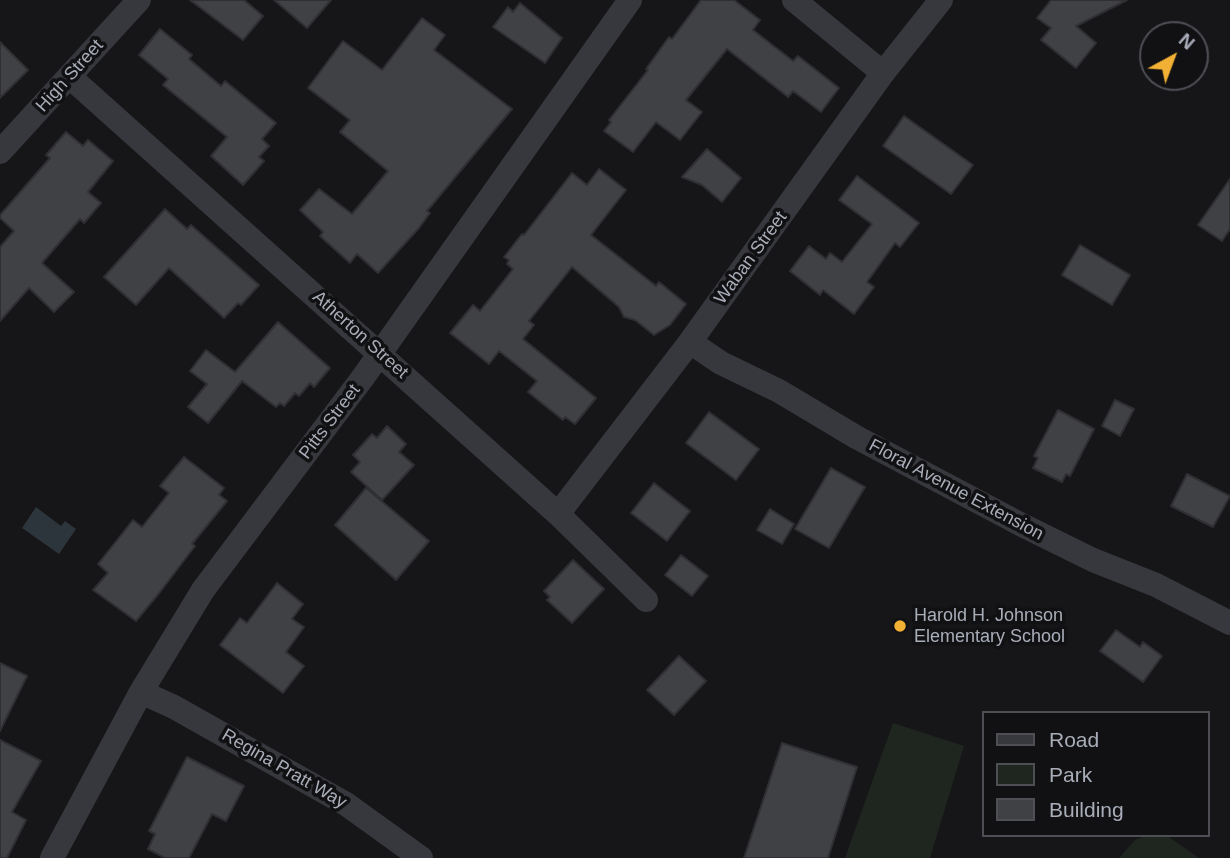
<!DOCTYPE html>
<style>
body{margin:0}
#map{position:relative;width:1230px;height:858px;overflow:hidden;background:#161618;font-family:Helvetica,sans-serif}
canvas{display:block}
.legend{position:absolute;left:982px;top:711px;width:228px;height:126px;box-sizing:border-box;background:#111113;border:2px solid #4d4f55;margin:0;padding:9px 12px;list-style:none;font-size:21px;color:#a8adb8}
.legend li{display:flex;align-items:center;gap:14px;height:35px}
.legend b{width:35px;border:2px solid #4d4f55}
.north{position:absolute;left:1139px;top:21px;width:70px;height:70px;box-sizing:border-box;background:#111113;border:2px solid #4d4f55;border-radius:50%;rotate:41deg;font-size:19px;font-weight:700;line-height:28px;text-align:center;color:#a8adb8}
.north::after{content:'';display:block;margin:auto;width:24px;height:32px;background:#f2b134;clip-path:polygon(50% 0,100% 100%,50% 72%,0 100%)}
</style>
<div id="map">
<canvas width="1230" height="858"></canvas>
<ul class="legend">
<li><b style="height:9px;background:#37383d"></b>Road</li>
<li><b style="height:19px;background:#1e261f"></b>Park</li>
<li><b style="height:19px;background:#404145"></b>Building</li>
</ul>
<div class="north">N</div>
</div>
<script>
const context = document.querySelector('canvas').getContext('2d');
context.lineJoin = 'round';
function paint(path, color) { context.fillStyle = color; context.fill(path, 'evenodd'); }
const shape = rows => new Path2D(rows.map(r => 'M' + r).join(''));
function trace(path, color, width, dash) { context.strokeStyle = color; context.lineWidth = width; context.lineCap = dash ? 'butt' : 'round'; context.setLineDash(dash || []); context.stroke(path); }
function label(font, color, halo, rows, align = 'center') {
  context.font = font + ' Helvetica,sans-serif'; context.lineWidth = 7; context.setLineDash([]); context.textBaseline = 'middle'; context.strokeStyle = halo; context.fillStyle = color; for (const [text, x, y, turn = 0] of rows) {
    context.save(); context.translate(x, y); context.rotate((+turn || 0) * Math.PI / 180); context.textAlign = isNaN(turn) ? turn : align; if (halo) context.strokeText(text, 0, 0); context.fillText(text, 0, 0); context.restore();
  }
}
paint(shape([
 [893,723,964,746,930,858,845,858],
 [1147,835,1166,835,1199,858,1119,858,1135,840]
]), '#1e261f');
paint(shape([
 [36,507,61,526,65,521,76,529,59,554,22,528]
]), '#2c353c');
const building = shape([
 [190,0,244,0,263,16,243,40,190,0],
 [274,0,331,0,307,28,274,0],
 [701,0,734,0,760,20,753,30,793,61,798,56,839,88,821,112,793,91,788,97,727,49,686,100,702,112,680,140,656,122,633,152,604,131,611,122,609,120,648,70,646,69,669,37,672,39,701,0],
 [1051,0,1127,0,1076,26,1096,43,1076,68,1041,40,1051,28,1037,18,1051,0],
 [520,3,562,38,545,63,493,27,508,7,513,12,520,3],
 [422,18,445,35,434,50,512,109,427,211,430,213,419,228,378,273,357,254,350,263,320,236,323,232,300,210,319,189,352,214,388,171,340,132,350,120,308,88,343,41,382,70,422,18],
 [160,29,192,55,189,59,221,86,225,81,276,123,262,139,269,146,259,157,264,161,243,185,211,156,227,137,163,85,168,79,139,55,160,29],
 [0,42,28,70,0,98,0,42],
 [904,116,973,165,951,194,883,146,904,116],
 [66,132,83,146,88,140,113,161,88,192,101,203,84,223,80,219,42,263,74,292,54,312,29,288,0,321,0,247,14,231,0,218,0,215,50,158,46,155,66,132],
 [707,149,741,178,722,202,702,185,682,177,707,149],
 [599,169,626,190,591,235,656,286,659,282,686,304,670,325,654,335,635,320,624,317,619,307,572,267,529,321,534,325,523,339,596,398,575,424,565,417,563,420,528,392,537,381,499,351,489,364,450,333,473,305,480,311,513,269,507,264,509,260,504,257,522,234,524,235,572,173,587,185,599,169],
 [857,176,919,223,900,247,895,243,867,282,874,287,854,314,823,290,820,295,790,271,809,246,826,259,830,253,842,262,872,224,839,200,857,176],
 [1230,179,1230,229,1222,241,1198,225,1230,179],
 [165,209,187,229,191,225,259,285,241,305,238,303,224,318,169,268,136,305,104,277,165,209],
 [1080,245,1130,275,1112,305,1062,275,1080,245],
 [278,322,330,368,314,387,310,383,299,396,295,393,284,406,280,403,276,407,242,381,208,423,188,407,207,384,190,371,206,350,235,372,278,322],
 [1115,400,1134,409,1120,436,1102,426,1115,400],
 [1058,410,1094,429,1070,476,1066,474,1062,482,1033,468,1038,458,1034,456,1058,410],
 [709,412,759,449,736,480,686,443,709,412],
 [387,426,406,444,399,452,414,465,382,500,351,472,360,462,353,455,372,434,377,438,387,426],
 [184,457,224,488,219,495,227,501,192,544,195,546,160,592,136,621,93,590,108,573,98,564,133,520,142,527,169,493,160,486,184,457],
 [831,468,865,487,829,548,795,529,831,468],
 [1187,474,1230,496,1213,527,1171,506,1187,474],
 [654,483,690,511,667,541,631,513,654,483],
 [366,488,429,541,396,580,335,525,366,488],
 [770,509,794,524,782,544,757,530,770,509],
 [681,555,708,576,692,596,665,575,681,555],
 [573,560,604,589,572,623,547,600,550,597,544,591,573,560],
 [277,583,303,604,292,619,304,627,286,652,304,666,283,693,220,645,240,618,247,623,277,583],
 [1116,630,1140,647,1143,642,1162,656,1143,682,1100,651,1116,630],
 [679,656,706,681,674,715,647,690,679,656],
 [0,663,27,676,0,731,0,663],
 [0,740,41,761,12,812,26,820,7,858,0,858,0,740],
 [782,743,857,767,828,858,744,858,782,743],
 [187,757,244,786,226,821,212,814,189,858,165,858,148,849,155,834,149,831,187,757]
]);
paint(building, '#404145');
trace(building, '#303034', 2);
trace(shape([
 [794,0,883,73],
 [70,77,558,514,646,600],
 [0,152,139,0],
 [690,342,721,363,779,391,856,437,1022,525,1093,560,1156,585,1230,623],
 [558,514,690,342,883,73,941,0],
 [141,692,174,707,346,804,421,858],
 [52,858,141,692,203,590,364,376,630,0]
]), '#37383d', 24);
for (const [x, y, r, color] of [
 [900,626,7,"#f2b134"]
]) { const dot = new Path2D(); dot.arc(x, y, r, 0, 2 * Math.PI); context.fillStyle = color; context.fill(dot); trace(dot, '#111113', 2.5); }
label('18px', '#a8adb8', '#111113', [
 ["High Street",70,76,-48],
 ["Waban Street",751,258,-54],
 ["Atherton Street",360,335,42],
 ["Pitts Street",330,422,-53],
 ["Floral Avenue Extension",956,490,28],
 ["Regina Pratt Way",284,769,30]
]);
label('18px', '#a8adb8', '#111113', [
 ["Harold H. Johnson",914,616],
 ["Elementary School",914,637]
], 'left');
</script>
